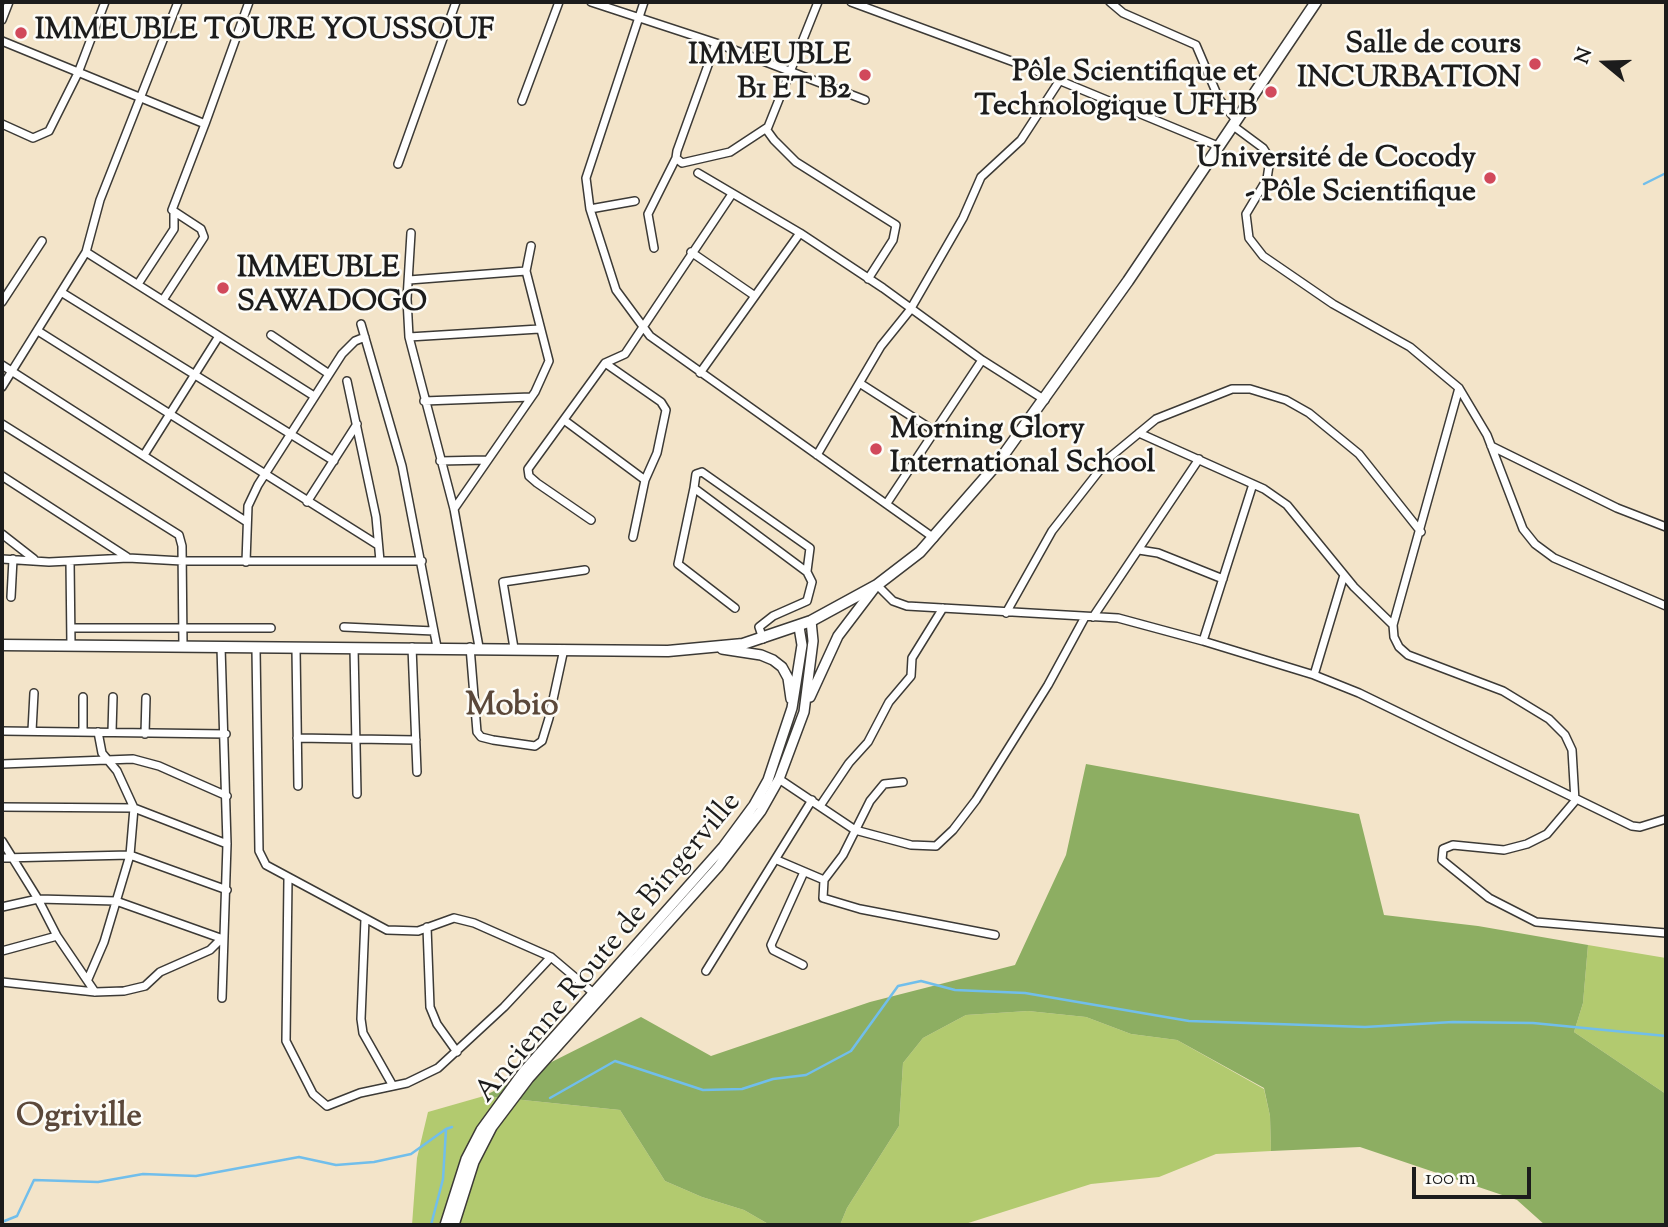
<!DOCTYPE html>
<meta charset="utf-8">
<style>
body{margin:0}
#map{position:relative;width:1668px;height:1227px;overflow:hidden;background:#f3e4c9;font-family:"Sorts Mill Goudy",serif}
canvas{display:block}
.frame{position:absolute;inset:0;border:4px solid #1c1c1c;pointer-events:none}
.north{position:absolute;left:1570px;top:28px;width:70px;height:70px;-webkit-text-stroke:5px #fdfcf7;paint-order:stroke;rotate:289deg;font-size:19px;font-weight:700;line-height:28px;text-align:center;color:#1c1c1c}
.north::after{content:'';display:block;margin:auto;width:24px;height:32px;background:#1c1c1c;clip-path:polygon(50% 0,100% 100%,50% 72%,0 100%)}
.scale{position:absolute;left:1412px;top:1167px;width:119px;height:32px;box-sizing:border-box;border:4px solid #1c1c1c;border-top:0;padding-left:9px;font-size:21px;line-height:24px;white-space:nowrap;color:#1c1c1c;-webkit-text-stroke:5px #fdfcf7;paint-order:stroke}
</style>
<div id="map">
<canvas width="1668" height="1227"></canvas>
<div class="frame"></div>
<div class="north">N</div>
<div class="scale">100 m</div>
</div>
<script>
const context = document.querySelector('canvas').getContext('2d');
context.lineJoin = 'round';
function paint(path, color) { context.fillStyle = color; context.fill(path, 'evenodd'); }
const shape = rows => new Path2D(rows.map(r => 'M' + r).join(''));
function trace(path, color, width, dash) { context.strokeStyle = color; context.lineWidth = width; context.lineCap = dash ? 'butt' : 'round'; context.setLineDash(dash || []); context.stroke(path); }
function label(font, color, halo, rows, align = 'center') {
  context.font = font + ' "Sorts Mill Goudy",serif'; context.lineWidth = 5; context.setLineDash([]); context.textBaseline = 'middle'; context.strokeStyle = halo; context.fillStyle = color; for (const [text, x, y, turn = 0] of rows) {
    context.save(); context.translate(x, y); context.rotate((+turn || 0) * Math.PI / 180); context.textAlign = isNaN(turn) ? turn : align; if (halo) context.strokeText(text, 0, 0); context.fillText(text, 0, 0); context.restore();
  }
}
paint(shape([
 [1588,945,1666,958,1666,1094,1574,1032,1583,1003],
 [1028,1011,1086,1017,1131,1034,1177,1040,1264,1089,1270,1116,1271,1151,1216,1154,1159,1177,1091,1184,962,1225,840,1225,847,1208,899,1126,903,1063,923,1038,966,1015],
 [484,1096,620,1110,665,1181,702,1197,744,1210,770,1225,412,1225,417,1158,428,1112]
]), '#b2ca6f');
paint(shape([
 [1086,764,1359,814,1384,915,1478,926,1588,945,1583,1003,1574,1032,1666,1094,1666,1225,1545,1225,1517,1200,1360,1147,1271,1151,1270,1116,1264,1088,1177,1040,1131,1034,1086,1017,1028,1011,966,1015,923,1038,903,1063,899,1126,847,1208,840,1225,770,1225,744,1210,702,1197,665,1181,620,1110,484,1096,641,1017,711,1056,870,1002,1015,965,1066,855]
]), '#8dae62');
trace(shape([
 [1644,184,1666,173],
 [550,1098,615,1061,703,1090,742,1089,773,1079,806,1075,851,1051,898,986,921,981,955,990,1025,993,1189,1021,1365,1027,1453,1022,1533,1023,1666,1036],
 [2,1222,17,1216,34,1180,98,1182,143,1174,196,1176,299,1157,336,1165,374,1162,411,1154,446,1129],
 [431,1225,443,1179,446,1129,452,1127]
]), '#71beeb', 2.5);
const minor = shape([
 [591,2,716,43,865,100],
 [644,2,586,178,590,209,616,290,650,336,934,538],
 [851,2,1022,65,1218,146],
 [1110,2,1123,13,1196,45,1219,99,1236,120],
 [2,20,9,2],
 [2,41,205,124,249,2],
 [716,43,677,151,676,158,682,163,730,152,768,127,818,2],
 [522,101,559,2],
 [2,124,33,138,49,131,78,73,105,2],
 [1232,125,1263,148,1270,159,1267,179,1246,214,1249,238,1263,256,1333,304,1410,347,1459,388,1487,435,1523,529,1535,544,1554,558,1666,606],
 [766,129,774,140,796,162,896,225,893,240,868,279],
 [398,164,456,2],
 [698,173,800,233,883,288,982,360,1045,400],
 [590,209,635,201],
 [411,233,407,299,409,337,454,509,479,647],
 [654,248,648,214,676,158],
 [86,252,314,396],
 [691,252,755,296],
 [409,280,526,271],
 [138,284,174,229,174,212],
 [61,292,334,461],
 [163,300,204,237,201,229,172,210,205,124],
 [2,302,42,241],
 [361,324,402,466,437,647],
 [38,331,378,545],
 [271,335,329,374],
 [409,337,539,329],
 [605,363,661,402,666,410,657,453,645,480,633,537],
 [2,365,247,522],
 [700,373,800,233],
 [347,381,376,517,380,561],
 [861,384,936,432],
 [2,387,86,252,100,200,178,2],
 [1459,388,1393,625,1394,637,1399,647,1408,655,1503,691,1549,719,1565,735,1572,750,1575,801,1547,834,1527,844,1504,850,1453,845,1443,849,1442,860,1489,898,1536,922,1666,933],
 [424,401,531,397],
 [564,420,645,480],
 [2,424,179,535,182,546,183,646],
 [1139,433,1264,489,1287,505,1354,587,1393,625],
 [1491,446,1617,508,1666,527],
 [144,455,219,336],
 [817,455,881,346,910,310,963,218,981,177,1021,140,1060,80],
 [440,461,487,460],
 [2,476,127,557],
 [694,488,696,474,702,472,810,548,807,571],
 [307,502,357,424],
 [887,503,982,360],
 [454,509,535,392,549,361,526,271,531,246],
 [591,520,537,483,529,476,528,469,605,363,625,354,732,194],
 [2,534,34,559],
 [1139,550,1158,553,1223,579],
 [2,559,49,562,128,558,182,561,422,561],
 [70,561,71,645],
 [246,562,248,506,258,485,342,354,355,341,365,337],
 [877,585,893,601,907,606,1118,618,1203,641,1314,675,1359,693,1632,826,1640,827,1666,819],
 [11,597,13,559],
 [735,608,678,564,694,488,807,572,812,582,807,601,773,616,759,627,763,639],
 [1006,613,1052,531,1110,457,1156,419,1232,389,1250,389,1286,400,1309,413,1359,454,1421,532],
 [1093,617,1199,459],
 [344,627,434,631],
 [71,628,271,628],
 [1203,641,1253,484],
 [221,647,227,844,222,998],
 [412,647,417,772],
 [470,647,477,732,481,737,493,740,535,746,542,741,549,718,564,649],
 [354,648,357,794],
 [514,648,503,582,585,570],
 [256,649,259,851,266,865,387,930,418,931,454,918,474,923,551,957,597,996],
 [296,649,298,786],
 [1314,675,1344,575],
 [2,731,226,734],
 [32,731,34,693],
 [83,731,83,697],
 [112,732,113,697],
 [145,734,146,698],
 [297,738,416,740],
 [2,764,133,759,159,766,227,796],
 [779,779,855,830,911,845,936,846,953,830,976,800,1048,685,1085,617],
 [903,782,884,784,870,801,843,855,824,880,823,898,860,909,995,935],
 [820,806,849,763,868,742,889,702,911,676,912,658,943,608],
 [2,807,134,808,227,844],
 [2,841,38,899,57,936,95,992],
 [2,858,130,855,227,890],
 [777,860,824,880],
 [288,879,286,1041,313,1094,327,1106,360,1093,407,1083,438,1068,504,1007,551,957],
 [2,907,38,899,116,901,223,939],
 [365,919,361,1019,363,1033,393,1086],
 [427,927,430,1007,437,1024,457,1052],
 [2,951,57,936],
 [803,965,773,950,771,945,804,872],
 [706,971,812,800],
 [88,979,104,942,130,855,134,808,117,771,102,753,98,732],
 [2,982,95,992,124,991,145,986,160,972,210,950,221,939]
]);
const tertiary = shape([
 [722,649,761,655,773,660,782,667,788,678,791,699],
 [810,697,838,636,876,586],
 [445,1225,466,1159,481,1130,524,1071,723,847,754,805,768,780,792,708,802,645,799,627],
 [454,1225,474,1162,492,1127,529,1078,718,867,761,811,779,779,804,712,813,641,811,621]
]);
const secondary = shape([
 [2,645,668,651,743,644,811,621,877,585,920,552,997,464,1128,281,1316,2]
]);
trace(minor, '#3c3a36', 10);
trace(tertiary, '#3c3a36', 12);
trace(secondary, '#3c3a36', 13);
trace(minor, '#fff', 7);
trace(tertiary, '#fff', 9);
trace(secondary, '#fff', 10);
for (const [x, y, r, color] of [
 [21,33,7,"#d1495b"],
 [1535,64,7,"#d1495b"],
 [865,75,7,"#d1495b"],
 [1271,92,7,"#d1495b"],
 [1490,178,7,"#d1495b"],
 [223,288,7,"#d1495b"],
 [876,449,7,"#d1495b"]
]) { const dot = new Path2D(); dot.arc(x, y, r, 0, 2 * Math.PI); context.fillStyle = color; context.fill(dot); trace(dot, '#fdfcf7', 2.5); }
label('bold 30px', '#1c1c1c', '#fdfcf7', [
 ["IMMEUBLE TOURE YOUSSOUF",35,33,"left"],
 ["Salle de cours",1521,47],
 ["INCURBATION",1521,81],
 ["IMMEUBLE",851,58],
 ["B1 ET B2",851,92],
 ["Pôle Scientifique et",1257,75],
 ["Technologique UFHB",1257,109],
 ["Université de Cocody",1476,161],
 ["- Pôle Scientifique",1476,195],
 ["IMMEUBLE",237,271,"left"],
 ["SAWADOGO",237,305,"left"],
 ["Morning Glory",890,432,"left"],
 ["International School",890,466,"left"]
], 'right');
label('30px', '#1c1c1c', '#fdfcf7', [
 ["Ancienne Route de Bingerville",610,949,-50]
]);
label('bold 33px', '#5b483a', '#fdfcf7', [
 ["Mobio",512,708],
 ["Ogriville",79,1119]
]);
</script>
